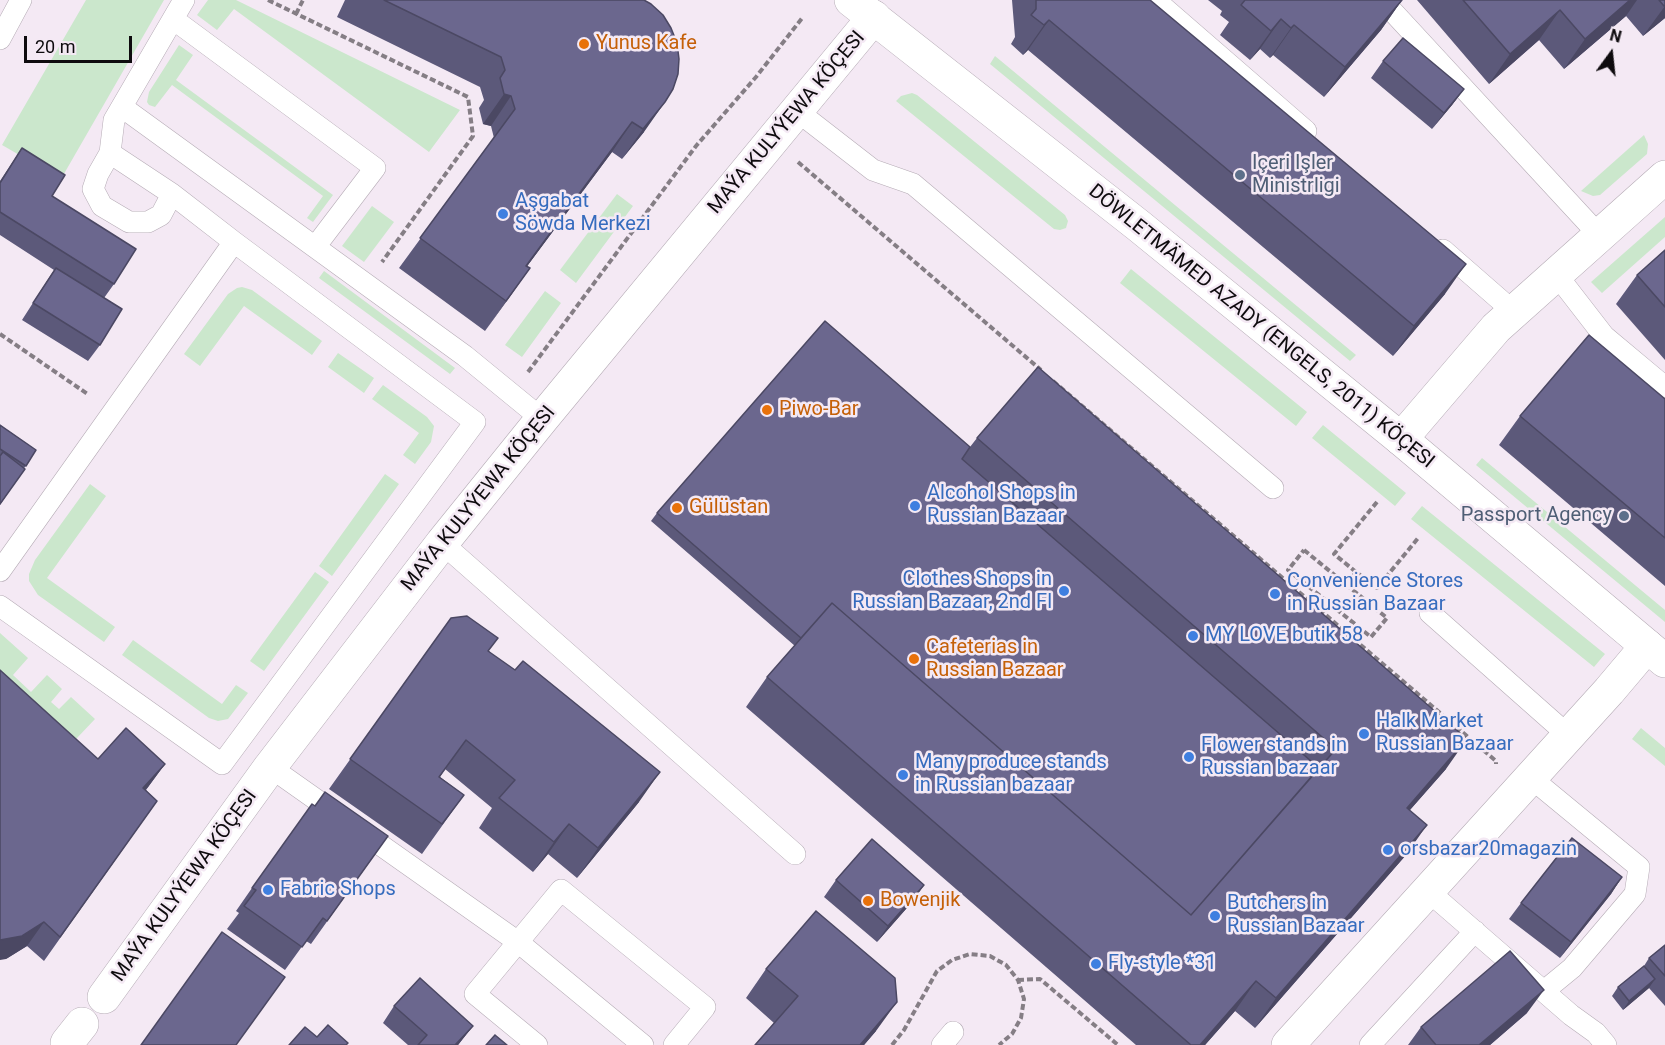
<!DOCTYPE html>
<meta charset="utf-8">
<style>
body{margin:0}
#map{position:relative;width:1665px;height:1045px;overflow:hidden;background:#f4e9f4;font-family:Roboto,sans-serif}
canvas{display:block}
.north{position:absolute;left:1581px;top:24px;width:60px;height:60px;-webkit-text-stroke:4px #f4e9f4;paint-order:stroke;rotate:15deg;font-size:16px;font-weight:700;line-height:24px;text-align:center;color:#0e0b0e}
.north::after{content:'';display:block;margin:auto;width:21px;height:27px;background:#0e0b0e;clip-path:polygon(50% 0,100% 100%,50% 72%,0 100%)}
.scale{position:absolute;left:24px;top:36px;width:108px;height:27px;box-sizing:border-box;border:3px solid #0e0b0e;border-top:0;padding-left:8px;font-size:18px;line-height:21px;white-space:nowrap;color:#0e0b0e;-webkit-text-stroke:4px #f4e9f4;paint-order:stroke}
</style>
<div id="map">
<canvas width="1665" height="1045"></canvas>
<div class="north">N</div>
<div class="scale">20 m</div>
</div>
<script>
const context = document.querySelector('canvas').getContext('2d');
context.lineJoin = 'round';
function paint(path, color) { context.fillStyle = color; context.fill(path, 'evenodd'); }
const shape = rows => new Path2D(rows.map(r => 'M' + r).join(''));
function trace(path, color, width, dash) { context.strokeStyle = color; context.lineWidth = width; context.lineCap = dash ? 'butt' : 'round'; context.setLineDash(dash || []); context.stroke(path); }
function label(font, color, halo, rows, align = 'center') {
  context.font = font + ' Roboto,sans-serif'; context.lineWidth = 5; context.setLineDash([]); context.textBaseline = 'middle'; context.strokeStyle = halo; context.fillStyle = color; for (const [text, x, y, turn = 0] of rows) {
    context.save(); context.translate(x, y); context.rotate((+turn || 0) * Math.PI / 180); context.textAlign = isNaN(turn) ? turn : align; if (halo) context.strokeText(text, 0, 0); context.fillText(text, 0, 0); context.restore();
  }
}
paint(shape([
 [86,0,164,0,61,179,2,145],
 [208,0,236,0,460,110,429,152,234,9,217,30,197,15],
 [179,45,193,55,176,80,333,195,313,222,307,218,323,196,172,85,155,107,149,105,147,102,149,92],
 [995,56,1356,355,1350,361,990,64],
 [912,93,917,95,1065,215,1068,221,1066,228,1060,230,1054,229,896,101,901,96],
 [1644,135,1648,144,1647,154,1600,195,1593,196,1581,191],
 [617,194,633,206,576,283,560,270],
 [372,206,394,222,364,262,342,246],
 [1665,217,1665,237,1602,293,1591,282],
 [1131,269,1307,412,1296,426,1120,283],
 [324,271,455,368,450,374,319,278],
 [242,287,252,290,322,341,312,355,244,306,200,366,184,354,228,294,237,288],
 [545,291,561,303,522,357,505,345],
 [338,353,374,378,364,393,328,367],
 [383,385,427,417,434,426,431,442,415,464,403,455,419,433,372,399],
 [1323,425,1406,493,1395,506,1312,438],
 [1482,458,1665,610,1665,622,1476,465],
 [385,474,399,484,332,576,319,566],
 [90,484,106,496,47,578,115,627,104,642,38,595,29,581,29,574,35,560],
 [1422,506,1605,654,1594,667,1411,519],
 [315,572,329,582,264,671,250,661],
 [0,633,28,658,13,675,31,692,47,675,62,689,51,702,59,709,71,697,95,719,60,756,0,702],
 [133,640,222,704,236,685,248,693,228,719,218,721,209,718,122,655],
 [1641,728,1665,748,1665,766,1632,739]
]), '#cbe7cc');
const lane = shape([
 [1155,0,1306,131],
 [1382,0,1599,235],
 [173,19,375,168,315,247],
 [0,39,21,0],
 [122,107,465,356,542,419],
 [797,111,873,170,913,184,1273,488],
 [172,194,161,215,148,222,129,222,102,206,93,189,98,174,110,153,114,120,184,0],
 [1443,250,1514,312],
 [1556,274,1604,336,1665,387],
 [442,543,795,854],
 [0,571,234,242],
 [0,606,222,764,475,422,234,242,172,194,110,153],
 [1430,613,1569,736],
 [270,767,518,942,643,1045],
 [1531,778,1639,867,1635,894,1572,968,1544,991],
 [1428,891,1571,1015,1596,1033,1606,1045],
 [537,1045,475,994,561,890,705,1007,674,1045],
 [942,1045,953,1032],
 [1370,1045,1475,931]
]);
const street = shape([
 [1401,439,1496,328,1665,177],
 [104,997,270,767,442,543,542,419,874,17],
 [67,1043,82,1024],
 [1288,1045,1609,691,1647,646]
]);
const secondary = shape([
 [851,0,1139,226,1401,439,1665,661]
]);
trace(lane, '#b5abb5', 22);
trace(street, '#b5abb5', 34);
trace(secondary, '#b5abb5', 34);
trace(shape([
 [268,0,468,97,473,136,382,262],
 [296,14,303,0],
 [798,162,1041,370],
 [0,334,89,395],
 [528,372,696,146,756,77,803,17],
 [1053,381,1496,761,1496,764],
 [1377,502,1334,554,1356,572,1377,588,1419,537],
 [1304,550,1387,618,1371,637,1288,570,1304,550],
 [1346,585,1356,572],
 [1018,980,1040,979,1118,1045],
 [892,1045,904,1030,937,971,952,960,970,954,990,956,1006,965,1018,980,1024,999,1021,1018,1012,1034,999,1045]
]), '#857e85', 4, [6, 3]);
trace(lane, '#fff', 21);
trace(street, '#fff', 33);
trace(secondary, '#fff', 33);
trace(shape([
 [1318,617,1330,603]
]), '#857e85', 4, [6, 3]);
paint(shape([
 [345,0,644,0,644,132,622,159,612,152,527,266,530,268,485,331,399,268,494,138,491,126,483,124,479,108,484,100,480,87,337,17],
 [1012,0,1150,0,1445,294,1393,356,1028,50,1023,55,1011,44,1015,37],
 [1208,0,1402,0,1381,30,1324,97,1273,55,1270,58,1260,49,1250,60,1220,35,1229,22,1220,15,1222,11],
 [1417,0,1665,0,1665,18,1643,36,1626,16,1564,69,1539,40,1489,84],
 [1383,61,1464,89,1452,105,1432,129,1371,78],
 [22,148,52,196,114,284,104,298,100,345,88,361,22,320,54,270,0,235,0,181],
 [1665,250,1665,360,1616,304,1637,275],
 [1665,399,1665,586,1499,445,1520,416],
 [0,425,36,450,0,505],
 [977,438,1446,769,1410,810,1406,855,1255,1028,1235,1011,1205,1045,1136,1045,746,707,767,677,795,646,651,521,657,513,970,447],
 [451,618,489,651,639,802,577,878,548,854,533,872,479,828,492,808,445,769,440,777,464,795,422,854,329,789],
 [98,759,165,764,146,790,157,801,44,961,27,946,6,959],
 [315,806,388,836,311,944,306,941,285,970,227,929,239,913,236,911,252,888],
 [1622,877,1611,894,1560,958,1509,919,1521,903],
 [836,880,924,885,913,901,877,942,824,897],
 [1665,945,1665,1006,1649,988,1623,1010,1612,996,1618,987,1644,966,1649,958],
 [766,969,876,1031,864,1045,755,1045,774,1023,746,998],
 [394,1006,473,1026,458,1045,408,1045,383,1023],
 [1527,1013,1490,1045,1408,1045,1421,1027]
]), '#5c597a');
paint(shape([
 [1402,0,1381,30,1324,97,1345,67],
 [1630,0,1637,0,1626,16,1564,69,1585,39],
 [1665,6,1665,18,1643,36],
 [1560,10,1539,40,1489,84,1510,54],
 [1281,19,1260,49,1250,60,1271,31],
 [1049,20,1028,50,1023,55,1044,25],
 [1294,25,1273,55,1270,58,1291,28],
 [1464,89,1452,105,1432,129,1444,113],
 [504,94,511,96,491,126,483,124],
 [665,102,644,132,622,159,643,129],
 [632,122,612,152,505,296,526,266],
 [1466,264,1445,294,1393,356,1414,326],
 [530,268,509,298,485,331,506,301],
 [1467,739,1446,769,1386,837,1407,808],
 [165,764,148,787,127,811,143,788],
 [660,772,639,802,577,878,598,848],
 [569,824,548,854,533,872,554,842],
 [1427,825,1406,855,1255,1028,1276,998],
 [1622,877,1611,894,1560,958,1571,942],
 [924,885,913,901,877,942,888,926],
 [44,922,27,946,6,959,0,960,0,940],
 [1655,979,1649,988,1623,1010,1629,1001],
 [1256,981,1235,1011,1205,1045,1200,1045],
 [1544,990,1527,1013,1490,1045,1479,1045],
 [897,1002,876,1031,864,1045,860,1045],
 [473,1026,458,1045,455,1045]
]), '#4b4863');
const building = shape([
 [384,0,644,0,651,4,663,15,671,28,677,43,679,59,678,74,673,89,665,102,643,129,632,122,526,266,530,268,506,301,420,238,515,109,511,96,504,94,500,78,505,70,501,57,384,0],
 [1036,0,1150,0,1466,264,1414,326,1049,20,1044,25,1031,15,1036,9,1036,0],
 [1245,0,1402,0,1345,67,1294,25,1291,28,1281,19,1271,31,1241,5,1245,0],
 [1463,0,1630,0,1585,39,1560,10,1510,54,1463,0],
 [1659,0,1665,0,1665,6,1664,6,1659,0],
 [1403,38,1464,89,1444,113,1383,61,1403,38],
 [22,148,65,175,52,196,136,249,114,284,0,212,0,183,22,148],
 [1665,250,1665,307,1637,275,1665,250],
 [56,268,122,309,100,345,33,303,56,268],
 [825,321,970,447,962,459,1319,768,1191,915,832,603,801,638,657,513,825,321],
 [1589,335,1665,399,1665,538,1520,416,1589,335],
 [1038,367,1467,739,1407,808,1427,825,1276,998,1256,981,1200,1045,1191,1045,767,677,832,603,1191,915,1336,749,977,438,1038,367],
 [0,425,36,450,26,466,0,449,0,425],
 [3,452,25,469,0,504,0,456,3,452],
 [467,616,498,638,488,651,515,670,523,661,660,772,598,848,569,824,554,842,499,798,515,780,466,740,439,777,464,795,442,824,350,759,451,618,467,616],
 [0,670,98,759,126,728,165,764,143,788,157,801,60,937,44,922,22,936,0,940,0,670],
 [325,792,388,836,327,921,323,918,302,947,244,906,256,890,252,888,312,804,315,806,325,792],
 [1572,838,1622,877,1571,942,1521,903,1572,838],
 [872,839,924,885,888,926,836,880,872,839],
 [816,911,895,978,897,1002,860,1045,755,1045,798,996,766,969,816,911],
 [222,932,285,977,236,1045,141,1045,222,932],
 [1665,945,1665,976,1649,958,1665,945],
 [1510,951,1544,990,1479,1045,1436,1045,1421,1027,1510,951],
 [1644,966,1655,979,1629,1001,1618,987,1644,966],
 [420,978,473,1026,455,1045,418,1045,427,1035,394,1006,420,978],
 [328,1025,348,1043,346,1045,289,1045,305,1027,317,1037,328,1025],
 [495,1035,507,1045,486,1045,495,1035]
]);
paint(building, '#6b678e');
trace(building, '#4b4863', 1.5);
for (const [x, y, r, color] of [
 [584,44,6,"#e8710a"],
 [1240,175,6,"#5c6f8a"],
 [503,214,6,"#3f7fe0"],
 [767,410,6,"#e8710a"],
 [915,506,6,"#3f7fe0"],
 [677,508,6,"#e8710a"],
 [1624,516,6,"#5c6f8a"],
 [1064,591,6,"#3f7fe0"],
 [1275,594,6,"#3f7fe0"],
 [1193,636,6,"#3f7fe0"],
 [914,659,6,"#e8710a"],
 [1364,734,6,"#3f7fe0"],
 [1189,757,6,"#3f7fe0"],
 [903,775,6,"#3f7fe0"],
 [1388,850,6,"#3f7fe0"],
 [268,890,6,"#3f7fe0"],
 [868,901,6,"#e8710a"],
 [1215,916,6,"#3f7fe0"],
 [1096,964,6,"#3f7fe0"]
]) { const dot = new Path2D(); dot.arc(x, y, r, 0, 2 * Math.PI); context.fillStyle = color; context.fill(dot); trace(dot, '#f4e9f4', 2); }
label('20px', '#c56008', '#f4e9f4', [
 ["Yunus Kafe",596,44],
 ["Piwo-Bar",779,410],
 ["Gülüstan",689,508],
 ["Cafeterias in",926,648],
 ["Russian Bazaar",926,671],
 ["Bowenjik",880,901]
], 'left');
label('20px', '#0e0b0e', '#f4e9f4', [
 ["MAÝA KULYÝEWA KÖÇESI",787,123,-50],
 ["DÖWLETMÄMED AZADY (ENGELS, 2011) KÖÇESI",1261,327,39],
 ["MAÝA KULYÝEWA KÖÇESI",479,499,-51],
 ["MAÝA KULYÝEWA KÖÇESI",185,886,-54]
]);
label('20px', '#4e5e75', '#f4e9f4', [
 ["Içeri Işler",1252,164],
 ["Ministrligi",1252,187],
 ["Passport Agency",1612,516,"right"]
], 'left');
label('20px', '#366cbe', '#f4e9f4', [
 ["Aşgabat",515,202],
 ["Söwda Merkezi",515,225],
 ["Alcohol Shops in",927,494],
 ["Russian Bazaar",927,517],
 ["Clothes Shops in",1052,580,"right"],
 ["Russian Bazaar, 2nd Fl",1052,603,"right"],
 ["Convenience Stores",1287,582],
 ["in Russian Bazaar",1287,605],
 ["MY LOVE butik 58",1205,636],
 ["Halk Market",1376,722],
 ["Russian Bazaar",1376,745],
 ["Flower stands in",1201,746],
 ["Russian bazaar",1201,769],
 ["Many produce stands",915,763],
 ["in Russian bazaar",915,786],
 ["orsbazar20magazin",1400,850],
 ["Fabric Shops",280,890],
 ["Butchers in",1227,904],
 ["Russian Bazaar",1227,927],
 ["Fly-style *31",1108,964]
], 'left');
</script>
